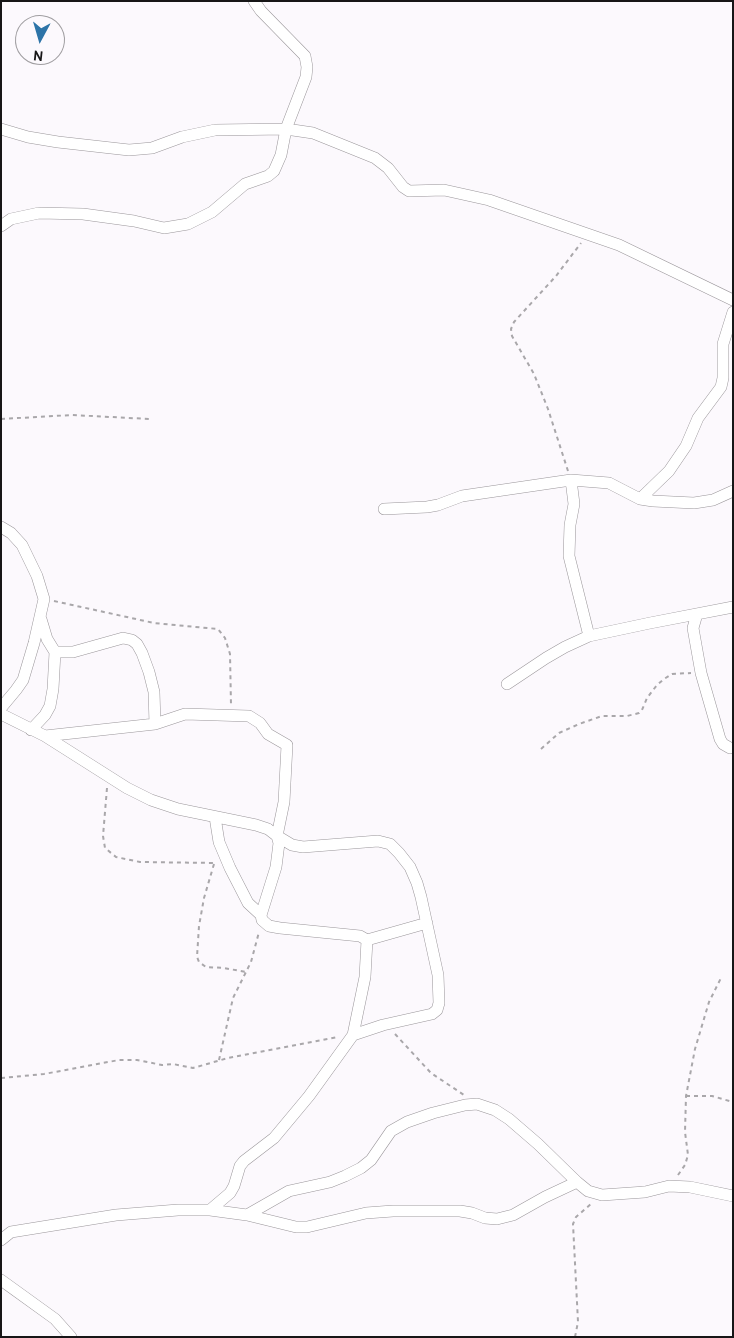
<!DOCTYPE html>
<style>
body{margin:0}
#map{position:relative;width:734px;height:1338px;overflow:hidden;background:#fcf9fd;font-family:Overpass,sans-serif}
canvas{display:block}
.frame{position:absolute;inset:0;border:2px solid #171617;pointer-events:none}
.north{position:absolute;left:15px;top:15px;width:50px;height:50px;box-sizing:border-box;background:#fcf9fd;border:1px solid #a09ea1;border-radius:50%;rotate:186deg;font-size:14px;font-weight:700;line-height:20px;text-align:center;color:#171617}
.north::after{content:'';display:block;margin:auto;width:18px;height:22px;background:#2d74a8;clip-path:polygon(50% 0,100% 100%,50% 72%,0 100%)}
</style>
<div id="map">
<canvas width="734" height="1338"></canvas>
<div class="frame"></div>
<div class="north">N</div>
</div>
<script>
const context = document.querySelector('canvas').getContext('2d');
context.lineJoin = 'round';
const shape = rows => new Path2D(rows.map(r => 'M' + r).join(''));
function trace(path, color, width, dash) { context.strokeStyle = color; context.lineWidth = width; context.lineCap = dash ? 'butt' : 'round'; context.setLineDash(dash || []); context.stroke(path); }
const minor = shape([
 [1,129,28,137,58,142,129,150,152,148,182,137,215,130,286,129,313,133,375,158,388,168,403,187,409,191,444,190,489,200,619,245,733,300],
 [1,226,11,219,39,213,83,214,134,221,164,228,188,224,212,212,245,184,268,176,274,171,281,155,286,129,306,77,307,67,305,56,261,11,254,1],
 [571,480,574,504,570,525,569,556,589,636],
 [640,499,669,471,686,446,698,418,721,387,723,378,723,344,733,312],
 [384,509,427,507,438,505,462,496,571,480,609,483,640,499,653,501,694,503,713,500,733,491],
 [1,527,11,533,22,545,37,576,44,599,34,643,23,680,16,690,1,708],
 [697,614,693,628,701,673,720,739,723,744,730,748],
 [55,652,73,652,123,638,132,640,137,644,142,653,149,672,154,692,155,724],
 [507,684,546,658,565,647,589,636,650,623,733,607],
 [1,714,45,736,127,788,151,800,178,809,256,825,268,829,277,836,279,843,276,867,261,915,262,920,269,926,280,928,360,936,367,940,365,977,353,1035,309,1096,274,1138,244,1161,240,1166,234,1186,230,1193,210,1210],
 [31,730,45,715,50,706,53,689,55,652,47,639,41,619],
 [45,736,155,724,185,714,249,716,260,723,268,734,287,745,284,802,277,836,292,845,303,847,378,841,390,844,399,853,410,867,417,883,421,897,438,975,439,1003,437,1010,432,1014,383,1025,353,1035],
 [215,817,219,842,230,868,248,903,261,915],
 [367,940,427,923],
 [247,1215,289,1191,330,1182,345,1176,361,1168,371,1160,391,1131,407,1122,433,1113,465,1105,477,1104,495,1110,509,1119,538,1144,577,1182,588,1191,602,1195,645,1192,669,1186,690,1187,733,1196],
 [1,1240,11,1232,116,1215,178,1210,210,1210,247,1215,296,1227,307,1227,366,1213,393,1211,460,1211,472,1213,485,1218,497,1219,513,1215,545,1197,577,1182],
 [1,1280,55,1319,71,1337]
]);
trace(minor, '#9a969a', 12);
trace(shape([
 [1,419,72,415,149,419],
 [568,471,548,409,534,374,512,336,511,329,514,322,556,276,581,243],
 [54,601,154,623,218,629,225,638,230,654,231,705],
 [541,749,559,733,579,724,602,716,627,716,639,713,642,710,647,698,657,685,664,679,672,674,691,673],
 [107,788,103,836,105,848,116,857,140,862,215,863],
 [214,864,204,898,199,926,197,957,199,962,206,967,224,968,246,972],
 [395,1034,431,1073,464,1095],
 [219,1060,233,998,251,962,259,932],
 [1,1078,44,1074,119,1060,137,1060,162,1065,173,1064,193,1068,228,1058,338,1037],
 [686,1096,712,1096,733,1102],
 [678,1175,685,1165,688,1155,685,1132,686,1096,695,1049,709,1002,721,978],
 [575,1337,578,1322,573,1224,576,1217,592,1203]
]), '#a9a7aa', 2, [4, 4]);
trace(minor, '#fff', 11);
</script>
